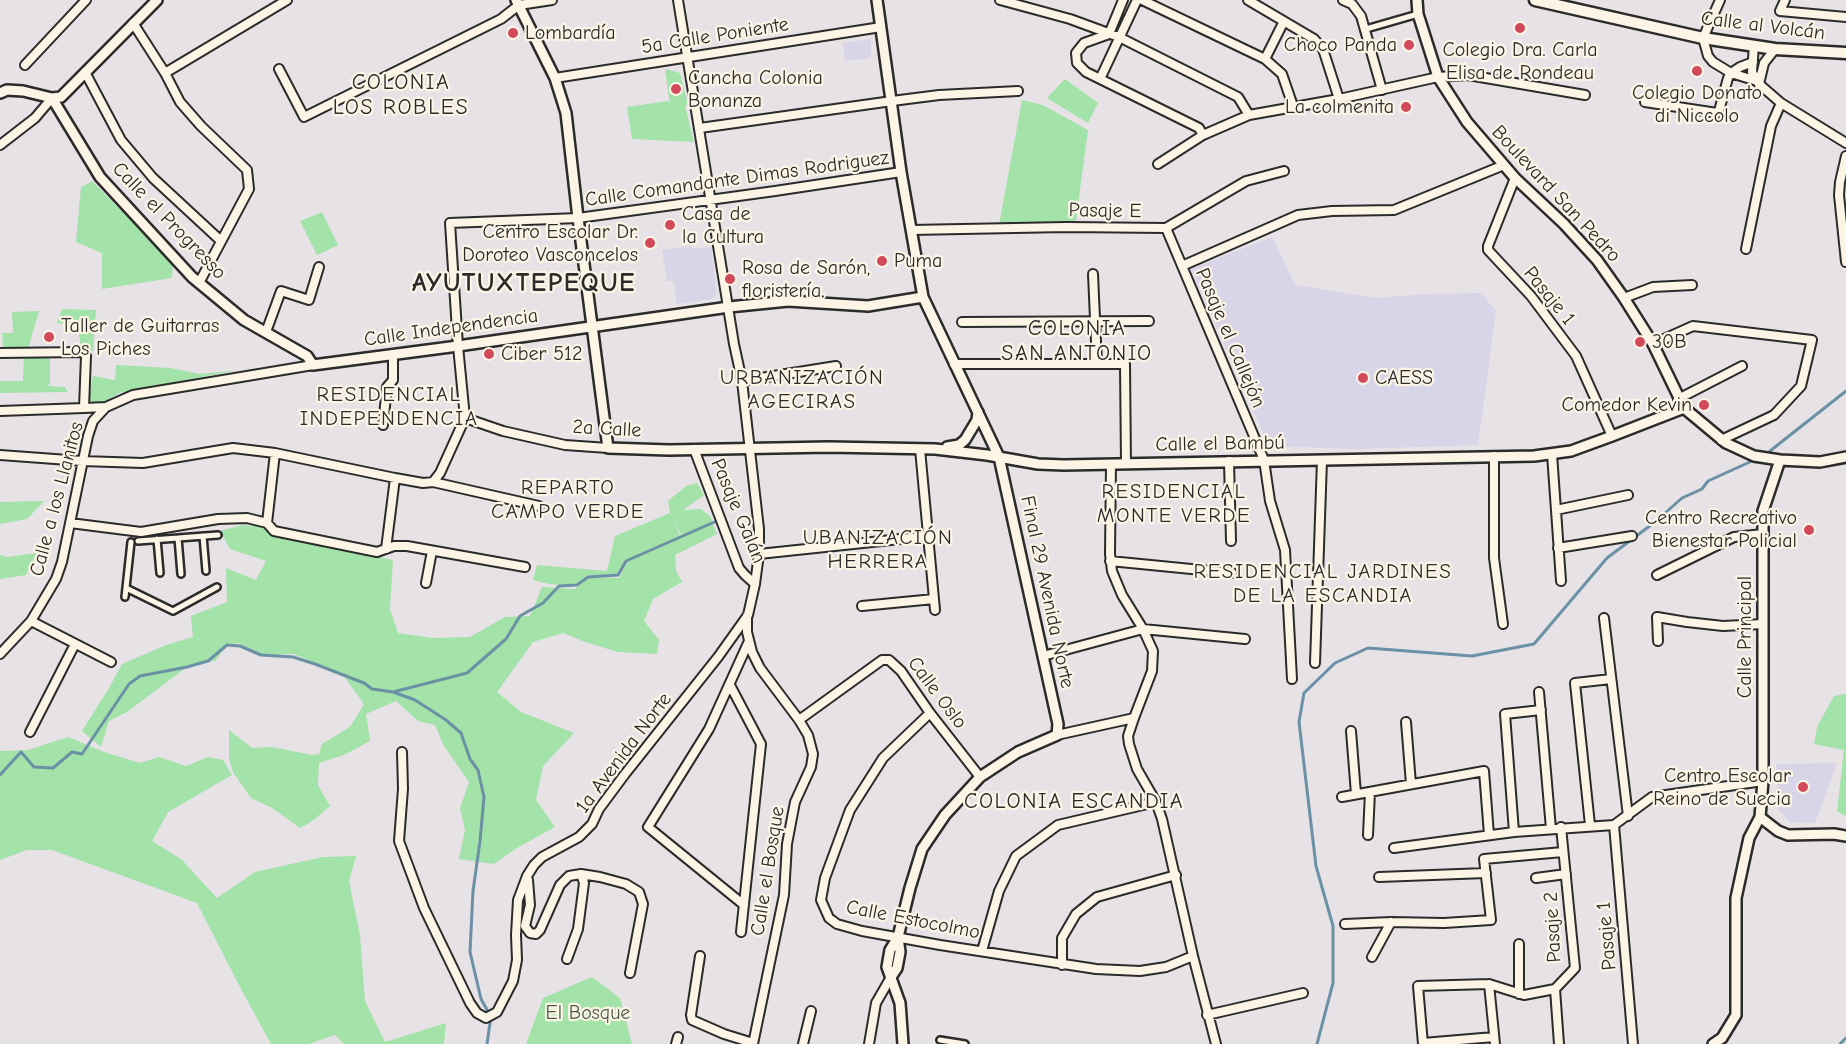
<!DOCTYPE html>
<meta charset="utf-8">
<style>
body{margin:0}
canvas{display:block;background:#e6e2e6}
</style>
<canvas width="1846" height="1044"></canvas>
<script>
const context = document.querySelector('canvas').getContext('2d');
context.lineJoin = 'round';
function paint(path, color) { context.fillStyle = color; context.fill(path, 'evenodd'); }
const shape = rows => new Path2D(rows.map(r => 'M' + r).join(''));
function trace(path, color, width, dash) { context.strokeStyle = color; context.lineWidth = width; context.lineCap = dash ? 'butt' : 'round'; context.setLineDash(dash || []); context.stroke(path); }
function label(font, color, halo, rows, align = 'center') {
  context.font = font + ' "Comic Neue",sans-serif'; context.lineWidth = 4.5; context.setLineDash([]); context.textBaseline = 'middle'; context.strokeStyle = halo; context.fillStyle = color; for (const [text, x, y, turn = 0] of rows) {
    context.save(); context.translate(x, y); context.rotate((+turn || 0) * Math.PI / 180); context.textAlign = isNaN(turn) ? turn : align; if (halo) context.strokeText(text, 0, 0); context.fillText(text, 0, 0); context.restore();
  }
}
paint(shape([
 [871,39,871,58,845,61,843,43],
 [1272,237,1295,285,1376,298,1427,294,1481,293,1496,311,1478,445,1357,449,1269,446,1191,269],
 [691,246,692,249,711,247,717,294,712,299,677,304,674,281,667,281,662,250],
 [1837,763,1815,823,1790,822,1778,809,1776,764]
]), '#d7d5e7');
paint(shape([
 [665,69,680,73,688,105,685,106,694,142,632,139,627,107,668,101,670,104],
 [1065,79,1098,103,1088,123,1047,98],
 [1022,100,1043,105,1088,130,1075,227,999,225],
 [92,181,167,257,173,265,172,278,102,289,102,253,76,242,81,187],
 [322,212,338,245,317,255,300,221],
 [62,309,96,310,93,351,81,349,78,325,57,323],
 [39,311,28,349,3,347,2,333,13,333,12,312],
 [24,353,50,353,50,382,48,386,65,387,68,392,0,393,0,381,23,381],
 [116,365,170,368,200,374,238,370,119,393,101,404,88,403,93,376,115,380],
 [697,483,704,495,683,510,701,509,710,516,717,534,675,555,676,571,682,582,653,599,644,621,659,640,657,654,618,652,585,642,563,633,533,642,497,692,521,712,574,733,543,766,536,800,555,827,517,848,494,864,459,859,465,830,460,808,469,782,444,746,435,725,418,721,396,701,366,714,370,741,344,755,319,763,318,785,330,806,311,822,300,828,272,808,251,798,233,772,229,759,229,730,252,748,272,747,312,755,319,754,322,744,350,727,364,704,343,675,294,654,264,655,238,643,227,645,215,661,191,664,127,712,109,721,101,747,82,731,109,688,122,664,166,645,193,637,191,616,227,602,226,568,256,580,266,561,230,549,220,531,242,525,266,526,329,545,393,560,390,609,398,633,432,638,470,637,505,617,530,616,542,587,575,589,588,577,619,578,627,562,682,537,674,520,680,536,624,561,617,575,588,575,575,586,549,584,533,580,537,565,607,571,615,536,670,513,668,501,686,486],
 [44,501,27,519,0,524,0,502],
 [37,553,26,575,0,579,0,555,7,557],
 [1846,694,1846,816,1837,811,1844,750,1814,744,1817,727,1834,696],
 [68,737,104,752,140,763,159,757,186,766,208,757,223,760,232,775,168,812,152,841,181,859,217,898,255,872,323,857,356,856,349,881,360,935,365,1001,385,1042,446,1023,444,1044,344,1044,335,1035,309,1044,271,1044,242,991,197,903,52,850,27,850,0,860,0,751,28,750],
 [592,977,620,998,632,1044,526,1044,543,998]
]), '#a3e2a9');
trace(shape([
 [1770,451,1846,391],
 [393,692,467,673,506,639,520,616,543,603,559,586,577,585,588,577,618,575,626,561,719,520],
 [0,775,21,752,34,767,53,768,72,752,82,754,129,684,140,676,187,667,208,661,227,645,240,646,261,655,293,657,315,664,364,683,372,689,393,692,415,700,446,720,461,733,470,759,478,770,484,797,480,841,473,891,470,952,481,999,490,1015,490,1023,487,1044],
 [1317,1044,1333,983,1333,926,1316,866,1299,722,1304,693,1335,663,1368,648,1472,656,1534,644,1607,558,1655,522,1682,498,1702,489,1708,481,1752,461],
 [1840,1044,1846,1038]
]), '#6b91a5', 3);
const pedestrian = shape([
 [1366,29,1418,14],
 [203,536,206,571],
 [178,538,181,574],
 [157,539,160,573],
 [138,541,218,535],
 [126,588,173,611,217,587],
 [125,597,131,542],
 [940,1040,965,1044]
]);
const minor = shape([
 [1000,0,1070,19,1119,37,1238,97,1249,115],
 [1123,0,1109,34,1084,43,1076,53,1077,63,1086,72,1199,128,1203,135],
 [1142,0,1265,59,1282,74,1293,106],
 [1248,0,1314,39,1323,49,1339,99],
 [1343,0,1352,4,1361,16,1382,90],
 [1720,0,1703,38,1708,56,1713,62,1731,73,1757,81],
 [1785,0,1780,11,1846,17],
 [133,23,165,73,180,102,201,126,247,170,249,189,199,283],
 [1754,45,1752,72,1759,84,1781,103,1846,143],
 [1265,59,1284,21],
 [25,65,86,0],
 [279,69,304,117,501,19,519,5,552,0],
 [85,72,121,140,153,178,221,241],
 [165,73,287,0],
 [555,78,881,27],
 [1100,79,1137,0],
 [1759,84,1764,63,1775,49],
 [1645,102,1717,113,1719,111,1728,78,1731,73,1740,67,1753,62],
 [700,128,892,101,939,95,1018,91],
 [0,145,35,118,52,98],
 [1846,156,1840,182,1839,195,1846,262],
 [1158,164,1203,135,1249,115,1339,99,1438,77,1468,75,1585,95],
 [1515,178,1488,246,1488,250,1531,296,1576,356,1612,436],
 [1166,228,1264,460,1270,501,1285,550,1292,679],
 [911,230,1066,227,1166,228,1246,181,1284,171],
 [1746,249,1771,126,1781,103],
 [1182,266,1298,215,1332,211,1394,210,1504,165],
 [1093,274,1097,364],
 [1624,298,1653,287,1692,285],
 [962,322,1149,321],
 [266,332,281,291,309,300,319,267],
 [1653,344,1693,326,1812,340,1801,386,1774,415,1721,440],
 [0,353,83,352,86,356,84,408,106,407],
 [954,364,1125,364,1126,464],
 [742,381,836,366],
 [1678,399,1742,366],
 [0,411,84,408],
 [465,418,458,346,450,223,578,218,775,191,901,172],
 [465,418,503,431,565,445,608,448],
 [383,425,387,387,393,380,393,354],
 [694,449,739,568,745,575,755,584],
 [920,449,935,610],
 [1552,454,1561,581],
 [0,455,82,461,143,463,233,448,275,453,395,478,423,483,433,482,539,506],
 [1494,456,1494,558,1503,624],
 [1229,461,1231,541],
 [1111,464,1110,554,1112,571,1122,595,1143,629,1153,651,1152,671,1134,718,1128,736,1129,744,1137,769,1156,802,1162,819,1193,956,1216,1044],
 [433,482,440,473,465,418],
 [1556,510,1628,495],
 [70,523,141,532,218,519,247,518,267,523,274,531,377,552,394,546,407,546,525,567],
 [267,523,275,453],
 [1558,548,1632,536],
 [386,549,395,478],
 [759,554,929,536],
 [1110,561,1232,573],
 [1657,575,1734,537,1763,534],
 [426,583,432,551],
 [862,606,934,599],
 [747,616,747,632,752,652,760,668,799,720,808,735,813,754,811,767,795,802,787,844,784,895,753,1044],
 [1604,618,1628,816],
 [31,621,111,662],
 [1658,641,1657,617,1687,622,1723,626,1763,624],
 [0,654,31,621,56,579,62,562,88,436,93,421,106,407,133,395,313,365],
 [1043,656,1143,629,1245,639],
 [1315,663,1322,460],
 [730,685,761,744,741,932],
 [1539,692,1551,829],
 [930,713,883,758,850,810,825,878,821,900,829,918,837,924,862,931,940,945,1096,969,1140,971,1166,967,1193,956],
 [799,720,882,660,889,660,901,671,930,713,980,777],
 [1406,722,1411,784],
 [1351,731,1356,794],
 [30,732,75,644],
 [1057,735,1134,718],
 [402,752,403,789,399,841,424,908,470,1003,477,1013,486,1018,497,1012,513,981,517,960,516,935,518,900,527,876,534,865,542,857,579,837,592,824,599,809,625,774,718,657,748,615,755,584,759,554,759,529,742,381,734,344,678,0],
 [1342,797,1484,771,1489,835],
 [1590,825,1575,683,1611,679],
 [1614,825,1633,1044],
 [1514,832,1505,714,1541,710],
 [1368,835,1370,792],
 [1394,848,1514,832,1614,825,1652,797,1763,781],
 [1379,877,1486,873],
 [1536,878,1566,874],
 [528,880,530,905,525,926,530,933,536,934,540,930,560,885,569,876,581,874,600,877,626,884,639,892,643,904,630,973],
 [744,905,648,827,709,729,749,641],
 [1345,924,1391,922,1444,923,1491,920,1484,859,1563,852],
 [982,951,999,891,1016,856,1058,825,1156,802],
 [700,956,691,1015,692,1020,724,1034,753,1043],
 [1372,957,1391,922],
 [567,959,578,929,584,883,581,874],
 [1062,965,1062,938,1076,914,1097,897,1176,875],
 [1489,984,1495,1044],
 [1519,994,1519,944],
 [1207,1015,1303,993],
 [1423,1043,1494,1037],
 [676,1044,678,1037],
 [803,1044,811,1011],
 [869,1044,876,1003,891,977],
 [1423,1044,1418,986,1489,984,1524,995,1555,989],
 [1559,1044,1555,989,1575,968,1561,827]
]);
const tertiary = shape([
 [516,0,555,78,566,113,578,218,608,448,669,450,829,447,935,449,987,455,1038,464,1064,465,1534,456,1571,451,1612,436,1684,408],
 [877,0,901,172,923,297,999,457,1058,724,1057,735,1018,752,980,777,945,815,922,849,910,888,898,937,890,950,887,967,900,1003,903,1044],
 [1417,0,1418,14,1438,77,1467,122,1515,178,1564,224,1597,260,1624,298,1653,344,1684,408,1726,443,1754,456,1780,460,1820,462,1846,457],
 [0,93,7,90,23,91,52,98,61,97,157,0],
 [52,98,100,177,192,277,244,320,307,356,313,365,458,346,729,307,788,301,868,306,923,297],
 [947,447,959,445,965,440,977,420,978,412],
 [1760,817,1778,831,1788,835,1834,834,1846,836],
 [891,977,897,968,900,952,898,937],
 [1713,1044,1722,1038,1736,1015,1736,898,1749,838,1760,817,1763,781,1763,511,1780,460]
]);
const secondary = shape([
 [1535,0,1703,38,1775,49,1846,53]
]);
trace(pedestrian, '#2b2b2b', 10);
trace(minor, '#2b2b2b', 12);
trace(tertiary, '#2b2b2b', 14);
trace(secondary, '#2b2b2b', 15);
trace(pedestrian, '#fcf5e5', 5);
trace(minor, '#fcf5e5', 8);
trace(tertiary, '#fcf5e5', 9);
trace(secondary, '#fcf5e5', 10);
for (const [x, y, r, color] of [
 [1520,28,6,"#d1495b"],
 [513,33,6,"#d1495b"],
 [1409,45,6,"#d1495b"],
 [1697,71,6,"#d1495b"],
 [676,89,6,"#d1495b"],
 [1406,107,6,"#d1495b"],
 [670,225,6,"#d1495b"],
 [650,243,6,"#d1495b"],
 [882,261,6,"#d1495b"],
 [730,279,6,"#d1495b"],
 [49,337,6,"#d1495b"],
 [1640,342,6,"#d1495b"],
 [489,354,6,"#d1495b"],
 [1363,378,6,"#d1495b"],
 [1704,405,6,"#d1495b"],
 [1809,530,6,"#d1495b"],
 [1803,787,6,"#d1495b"]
]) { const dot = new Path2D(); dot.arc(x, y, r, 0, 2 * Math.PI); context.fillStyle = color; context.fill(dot); trace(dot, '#fcf5e5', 2); }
label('20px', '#2b2b2b', '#fcf5e5', [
 ["Calle al Volcán",1763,26,7],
 ["5a Calle Poniente",715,36,-9],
 ["Calle Comandante Dimas Rodriguez",737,179,-8],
 ["Boulevard San Pedro",1556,194,47],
 ["Pasaje E",1105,211,1],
 ["Calle el Progresso",169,221,46],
 ["Pasaje 1",1549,296,51],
 ["Calle Independencia",451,328,-8],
 ["Pasaje el Callejón",1230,338,67],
 ["2a Calle",607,429,3],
 ["Calle el Bambú",1220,444,-1],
 ["Calle a los Llanitos",57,499,-75],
 ["Pasaje Galán",738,511,67],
 ["Final 29 Avenida Norte",1047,592,78],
 ["Calle Principal",1745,637,-90],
 ["Calle Oslo",937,693,53],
 ["1a Avenida Norte",624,753,-53],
 ["Calle el Bosque",768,871,-81],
 ["Calle Estocolmo",913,920,11],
 ["Pasaje 2",1553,927,-93],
 ["Pasaje 1",1607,936,-95]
]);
label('20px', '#2b2b2b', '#fcf5e5', [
 ["Lombardía",525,33],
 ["Choco Panda",1397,45,"right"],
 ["Colegio Dra. Carla",1520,50,"center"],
 ["Elisa de Rondeau",1520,73,"center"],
 ["Cancha Colonia",688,78],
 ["Bonanza",688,101],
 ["Colegio Donato",1697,93,"center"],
 ["di Niccolo",1697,116,"center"],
 ["La colmenita",1394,107,"right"],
 ["Casa de",682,214],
 ["la Cultura",682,237],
 ["Centro Escolar Dr.",638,232,"right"],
 ["Doroteo Vasconcelos",638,255,"right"],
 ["Puma",894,261],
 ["Rosa de Sarón,",742,268],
 ["floristería.",742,291],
 ["Taller de Guitarras",61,326],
 ["Los Piches",61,349],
 ["30B",1652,342],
 ["Ciber 512",501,354],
 ["CAESS",1375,378],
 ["Comedor Kevin",1692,405,"right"],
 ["Centro Recreativo",1797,518,"right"],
 ["Bienestar Policial",1797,541,"right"],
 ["Centro Escolar",1791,776,"right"],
 ["Reino de Suecia",1791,799,"right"]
], 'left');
label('20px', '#49594a', '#fcf5e5', [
 ["El Bosque",588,1013]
]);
context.letterSpacing = '1.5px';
label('21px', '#2b2b2b', '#fcf5e5', [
 ["URBANIZACIÓN",802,378],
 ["AGECIRAS",802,402],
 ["RESIDENCIAL",389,395],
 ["INDEPENDENCIA",389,419],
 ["REPARTO",568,488],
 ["CAMPO VERDE",568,512],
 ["RESIDENCIAL",1174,492],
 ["MONTE VERDE",1174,516],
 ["UBANIZACIÓN",878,538],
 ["HERRERA",878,562],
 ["RESIDENCIAL JARDINES",1323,572],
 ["DE LA ESCANDIA",1323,596]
]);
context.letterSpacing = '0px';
context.letterSpacing = '1.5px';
label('22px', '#2b2b2b', '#fcf5e5', [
 ["COLONIA",401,83],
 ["LOS ROBLES",401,108],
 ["COLONIA",1077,329],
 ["SAN ANTONIO",1077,354],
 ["COLONIA ESCANDIA",1074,802]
]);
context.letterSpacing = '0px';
context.letterSpacing = '1.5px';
label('bold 26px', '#2b2b2b', '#fcf5e5', [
 ["AYUTUXTEPEQUE",524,284]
]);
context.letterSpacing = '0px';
</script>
